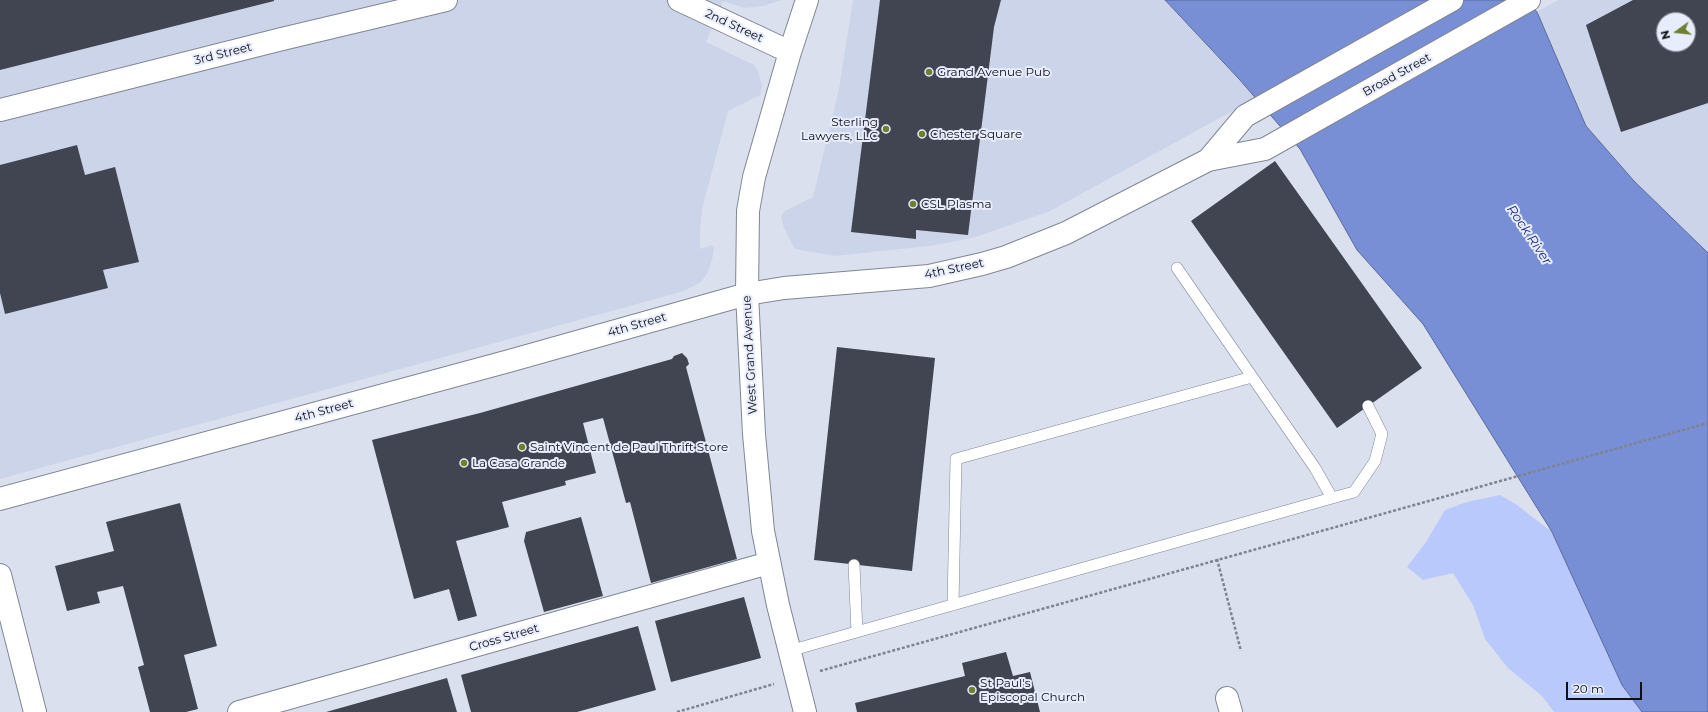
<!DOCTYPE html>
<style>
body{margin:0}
#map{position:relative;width:1708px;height:712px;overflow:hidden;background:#dbe0ef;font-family:Montserrat,sans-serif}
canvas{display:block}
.north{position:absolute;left:1656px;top:12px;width:40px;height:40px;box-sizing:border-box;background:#e8edfd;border:1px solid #9195a0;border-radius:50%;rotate:255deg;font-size:11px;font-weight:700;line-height:16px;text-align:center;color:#0e1015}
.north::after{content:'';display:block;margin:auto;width:14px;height:18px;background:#6e7f2e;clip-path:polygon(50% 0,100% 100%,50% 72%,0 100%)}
.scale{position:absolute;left:1566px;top:682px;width:76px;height:18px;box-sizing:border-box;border:2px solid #0e1015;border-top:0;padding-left:5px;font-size:12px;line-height:14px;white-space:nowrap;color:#0e1015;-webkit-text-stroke:3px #e8edfd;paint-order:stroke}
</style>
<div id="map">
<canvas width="1708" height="712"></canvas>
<div class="north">N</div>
<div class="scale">20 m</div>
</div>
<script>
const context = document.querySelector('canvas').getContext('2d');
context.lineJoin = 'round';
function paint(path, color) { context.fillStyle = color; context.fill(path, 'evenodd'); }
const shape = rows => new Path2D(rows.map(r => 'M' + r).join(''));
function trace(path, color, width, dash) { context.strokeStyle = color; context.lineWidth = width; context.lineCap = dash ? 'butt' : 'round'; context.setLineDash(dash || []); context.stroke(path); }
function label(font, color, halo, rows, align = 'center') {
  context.font = font + ' Montserrat,sans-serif'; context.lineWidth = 4; context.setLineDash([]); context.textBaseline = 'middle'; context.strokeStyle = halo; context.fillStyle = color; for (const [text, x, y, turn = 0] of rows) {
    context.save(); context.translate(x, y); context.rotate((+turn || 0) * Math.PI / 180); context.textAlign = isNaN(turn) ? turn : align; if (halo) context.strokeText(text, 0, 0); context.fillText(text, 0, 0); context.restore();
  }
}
paint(shape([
 [0,0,782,0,763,6,745,8,723,1,706,42,754,65,758,71,762,86,760,95,728,111,702,209,700,231,700,249,712,245,714,248,712,260,707,274,701,282,684,291,637,304,0,479],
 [853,0,1164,0,1256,98,1050,211,976,237,930,246,834,256,795,249,784,228,781,217,785,211,813,197,839,89],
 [1558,0,1708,0,1708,253,1634,181,1586,126,1537,12],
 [1664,20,1688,20,1688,44,1664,44]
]), '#ccd4ea');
paint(shape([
 [1500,495,1517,505,1552,532,1622,685,1642,712,1554,712,1542,696,1508,668,1485,639,1473,605,1453,573,1423,580,1407,567,1426,542,1445,510,1467,502]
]), '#b9c9fb');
const water = shape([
 [1165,0,1527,0,1537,12,1586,126,1634,181,1708,253,1708,712,1642,712,1622,685,1552,532,1423,324,1357,250,1300,149,1239,79,1165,0]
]);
paint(water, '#798fd5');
trace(water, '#59699b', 1);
paint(shape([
 [0,0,274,0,274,1,0,70],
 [880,0,1001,0,994,27,968,235,916,230,916,239,851,232],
 [1633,0,1708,0,1708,103,1621,132,1586,25],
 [1664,20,1688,20,1688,44,1664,44],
 [77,145,85,175,115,167,139,262,103,270,108,288,5,314,0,293,0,165],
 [1275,161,1422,368,1337,428,1191,221],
 [837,347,935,358,912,571,814,560],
 [682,353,687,358,689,364,686,367,737,559,651,583,630,502,626,503,603,418,583,423,596,473,565,481,566,485,502,502,509,527,456,541,477,616,458,621,449,589,414,599,372,440,480,413,672,359,674,356],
 [180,503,217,646,184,655,198,709,186,712,150,712,138,667,144,665,123,586,97,592,100,603,67,611,55,566,114,551,106,522],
 [581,517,603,596,544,612,524,541,526,532],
 [744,597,761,658,671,682,655,621],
 [638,626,656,690,577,712,471,712,461,675],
 [1006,652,1013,676,1030,672,1040,712,857,712,855,703,965,676,962,663],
 [447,678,457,712,326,712]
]), '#414551');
const service = shape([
 [1332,498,1354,492,1375,461,1382,434,1368,406],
 [854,565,857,632],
 [953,605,956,459,1252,377],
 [789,651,1332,498,1315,468,1177,268]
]);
const minor = shape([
 [679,0,790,52],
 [0,110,282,39,446,0],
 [1227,698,1231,712],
 [239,712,769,563],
 [805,712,778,605,763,531,754,434,747,294,748,211,754,177,790,52,807,0]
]);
const tertiary = shape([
 [0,575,35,712]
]);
const primary = shape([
 [1208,160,1245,116,1452,0],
 [0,499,509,361,747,294,784,288,929,276,982,264,1006,257,1066,233,1208,160,1265,149,1529,0]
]);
trace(service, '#818694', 12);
trace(minor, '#818694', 24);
trace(tertiary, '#818694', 24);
trace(primary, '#818694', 24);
trace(shape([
 [1217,559,1241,651],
 [820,671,1708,423],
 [677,712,774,684]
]), '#7f838e', 2.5, [3, 2]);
trace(service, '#fff', 11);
trace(minor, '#fff', 22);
trace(tertiary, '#fff', 22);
trace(primary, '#fff', 22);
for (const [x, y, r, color] of [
 [929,72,4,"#6e7f2e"],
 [886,129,4,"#6e7f2e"],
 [922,134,4,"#6e7f2e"],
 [913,204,4,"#6e7f2e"],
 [522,447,4,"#6e7f2e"],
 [464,463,4,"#6e7f2e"],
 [972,690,4,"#6e7f2e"]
]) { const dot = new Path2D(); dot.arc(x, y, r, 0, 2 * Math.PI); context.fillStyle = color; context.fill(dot); trace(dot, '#e8edfd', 1.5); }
label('12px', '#0e1015', '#e8edfd', [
 ["2nd Street",734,26,25],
 ["3rd Street",223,54,-14],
 ["Broad Street",1397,75,-29],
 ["4th Street",954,269,-12],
 ["4th Street",637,325,-16],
 ["West Grand Avenue",750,355,-93],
 ["4th Street",324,411,-15],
 ["Cross Street",504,638,-16]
]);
label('12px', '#0e1015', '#e8edfd', [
 ["Grand Avenue Pub",937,72],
 ["Sterling",878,122,"right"],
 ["Lawyers, LLC",878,136,"right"],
 ["Chester Square",930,134],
 ["CSL Plasma",921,204],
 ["Saint Vincent de Paul Thrift Store",530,447],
 ["La Casa Grande",472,463],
 ["St Paul's",980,683],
 ["Episcopal Church",980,697]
], 'left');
label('italic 13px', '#1d2a7b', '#e8edfd', [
 ["Rock River",1529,235,56]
]);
</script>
